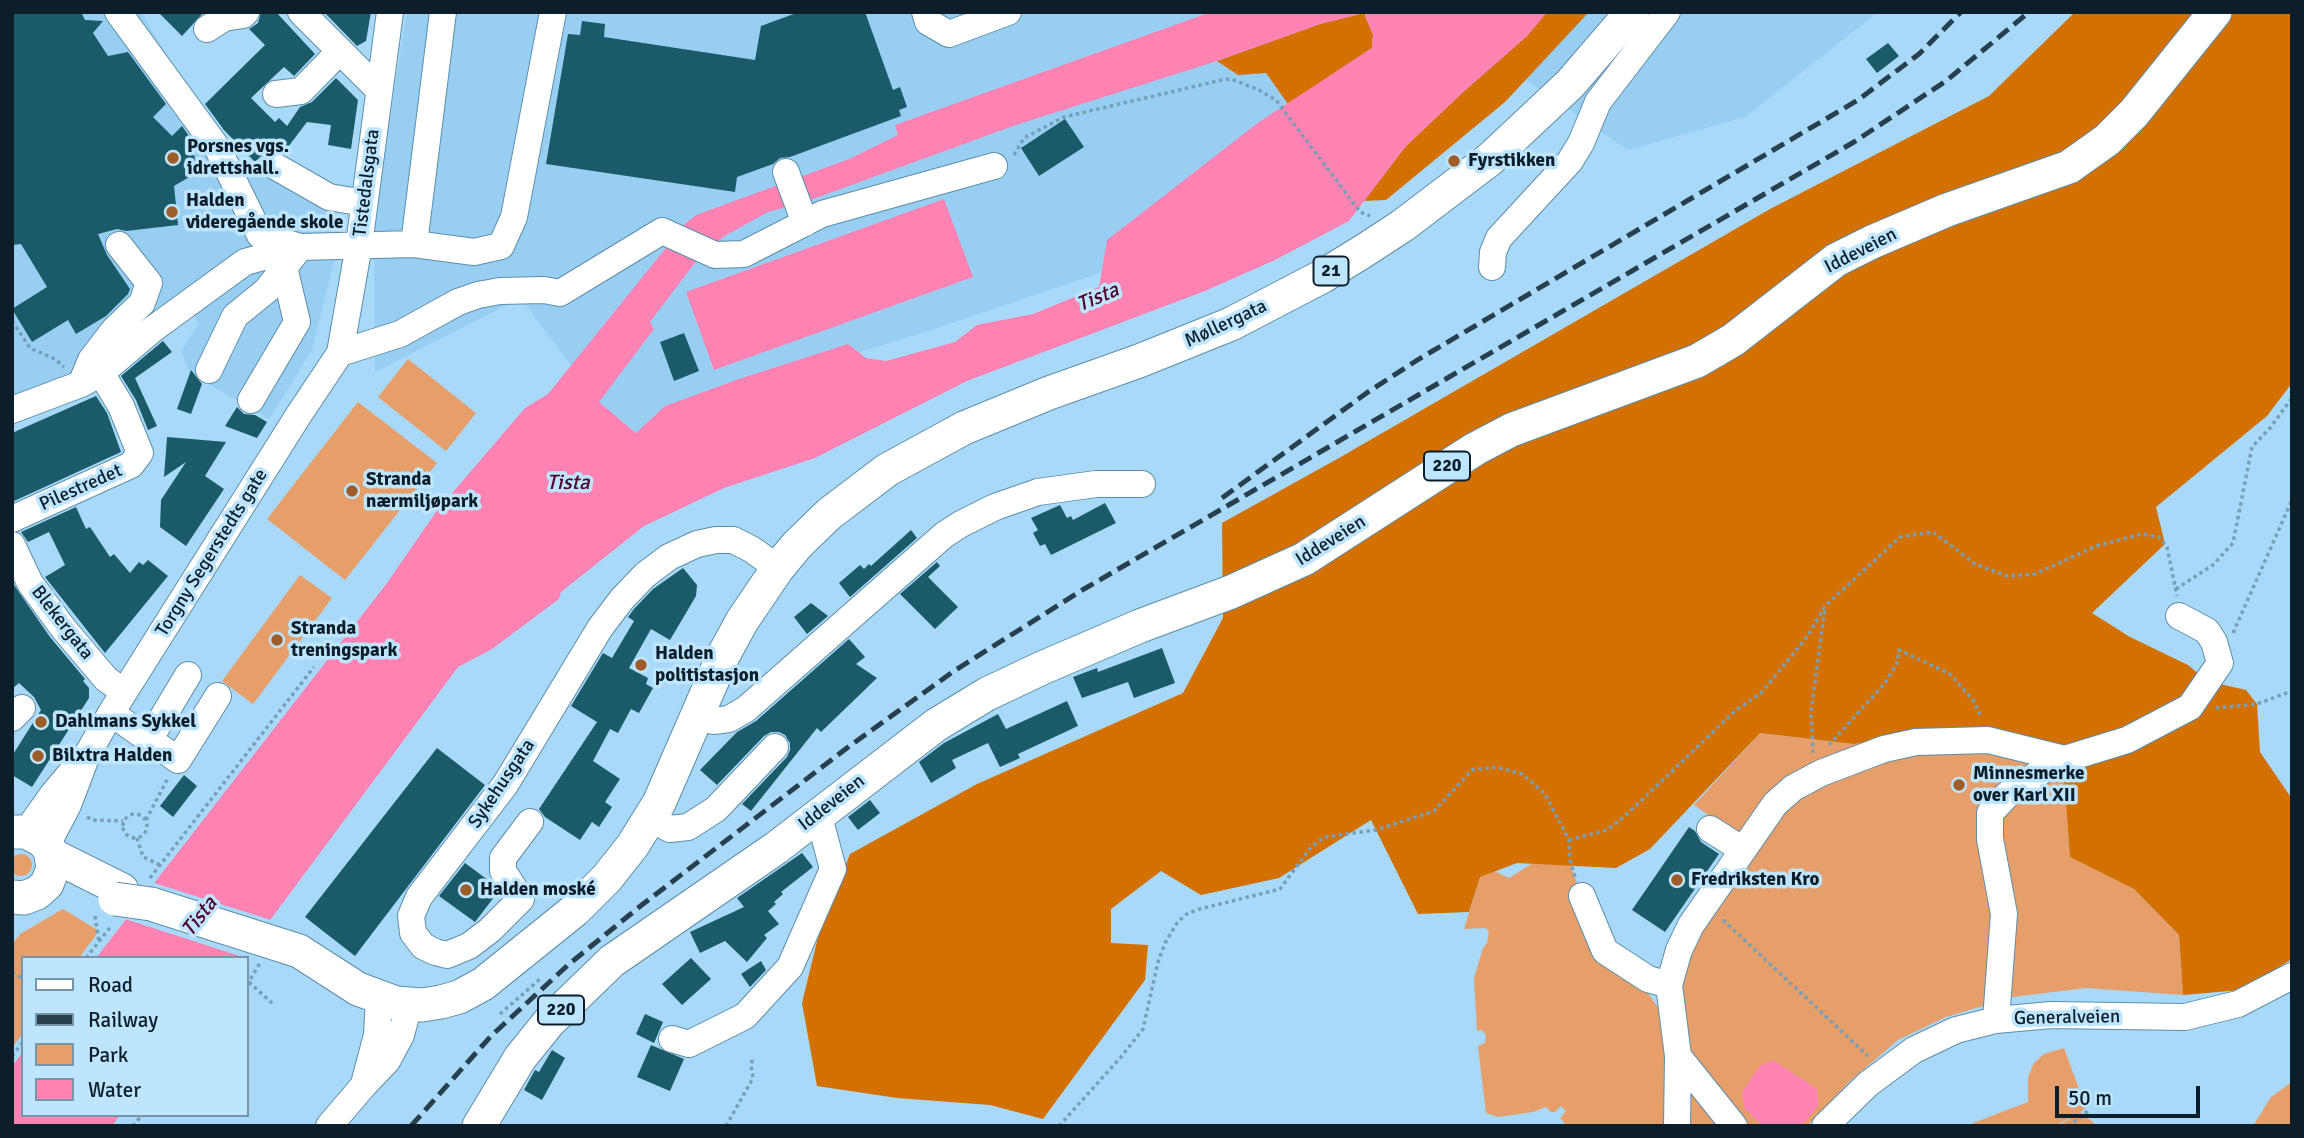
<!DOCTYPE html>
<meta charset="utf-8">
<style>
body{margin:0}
#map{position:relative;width:2304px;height:1138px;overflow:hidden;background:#a8d9f8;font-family:Signika,sans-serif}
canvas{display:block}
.frame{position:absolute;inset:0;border:14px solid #0b1e29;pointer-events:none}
.legend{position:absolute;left:21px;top:956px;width:228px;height:161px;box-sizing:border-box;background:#bee5fe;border:2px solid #7695a9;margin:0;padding:9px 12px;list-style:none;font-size:21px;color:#0b1e29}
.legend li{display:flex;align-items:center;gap:14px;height:35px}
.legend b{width:35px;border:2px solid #7695a9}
.scale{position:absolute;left:2055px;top:1086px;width:145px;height:32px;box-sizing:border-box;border:4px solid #0b1e29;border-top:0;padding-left:9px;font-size:21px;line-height:24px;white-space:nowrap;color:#0b1e29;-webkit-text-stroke:5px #bee5fe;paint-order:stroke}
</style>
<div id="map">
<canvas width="2304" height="1138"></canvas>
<div class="frame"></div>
<ul class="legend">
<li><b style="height:9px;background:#fff"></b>Road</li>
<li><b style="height:9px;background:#273f4e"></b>Railway</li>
<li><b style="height:19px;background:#e69f6a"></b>Park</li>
<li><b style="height:19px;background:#fe83b3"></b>Water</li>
</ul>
<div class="scale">50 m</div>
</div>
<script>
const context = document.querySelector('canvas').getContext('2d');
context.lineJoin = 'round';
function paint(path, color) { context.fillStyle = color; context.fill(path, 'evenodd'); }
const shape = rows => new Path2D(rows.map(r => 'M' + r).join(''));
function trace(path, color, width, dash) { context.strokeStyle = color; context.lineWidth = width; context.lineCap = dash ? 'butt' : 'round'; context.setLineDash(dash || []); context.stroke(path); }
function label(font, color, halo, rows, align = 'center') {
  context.font = font + ' Signika,sans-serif'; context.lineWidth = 7; context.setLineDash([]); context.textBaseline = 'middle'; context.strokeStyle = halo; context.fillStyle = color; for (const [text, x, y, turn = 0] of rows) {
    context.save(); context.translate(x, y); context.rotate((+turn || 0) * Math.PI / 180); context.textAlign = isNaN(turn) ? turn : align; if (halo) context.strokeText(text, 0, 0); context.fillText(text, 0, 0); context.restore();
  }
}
paint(shape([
 [12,12,141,12,181,79,233,155,322,208,341,216,336,254,312,350,269,419,190,373,181,351,199,323,180,292,94,366,12,401],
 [407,12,1878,12,1745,117,1628,150,1520,76,1373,63,1097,274,925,332,679,408,637,433,599,403,521,298,375,372,374,215]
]), '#97cef2');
paint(shape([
 [408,359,476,413,446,451,378,397],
 [358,402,437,463,345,580,267,519],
 [300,575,332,598,253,704,222,681],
 [1960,728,2063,747,2070,857,2134,889,2179,935,2183,995,2086,988,2013,997,1946,1017,1898,1040,1850,1081,1807,1126,1681,1126,1683,980,1705,918,1753,846,1694,805,1760,733,1854,744],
 [1563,844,1603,956,1647,992,1660,1010,1668,1032,1669,1126,1567,1126,1560,1118,1566,1111,1561,1106,1555,1112,1551,1112,1546,1107,1533,1112,1498,1117,1486,1113,1478,1046,1485,1043,1486,1035,1482,1030,1477,1031,1474,978,1483,948,1487,943,1489,931,1485,928,1464,929,1480,877,1494,871,1509,878],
 '10 865a11 11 0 1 1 22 0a11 11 0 1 1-22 0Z',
 [63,909,99,931,79,958,23,958,23,1033,12,1048,12,945,20,934],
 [2064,1048,2086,1108,2080,1112,2098,1126,2058,1126,2075,1115,2055,1126,1976,1126,1973,1123,2028,1102,2028,1077,2034,1063,2044,1054],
 [2292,1082,2292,1126,2253,1126,2271,1097]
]), '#e69f6a');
paint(shape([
 [1547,12,1589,12,1505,102,1386,200,1364,201,1405,147,1462,93,1527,36],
 [2075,12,2292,12,2292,383,2267,416,2156,507,2165,544,2092,613,2130,637,2188,665,2207,681,2246,690,2257,704,2260,752,2292,799,2292,959,2241,990,2183,995,2179,935,2134,889,2070,857,2062,747,1960,728,1854,744,1760,733,1650,849,1616,868,1517,863,1480,877,1469,912,1418,914,1371,820,1279,878,1201,895,1161,871,1111,909,1111,943,1148,945,1145,980,1043,1119,990,1105,897,1098,817,1086,802,1003,819,933,850,854,977,784,1183,693,1223,618,1222,523,1339,458,1770,209,1989,96],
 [1364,13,1373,35,1372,48,1288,104,1266,73,1238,75,1217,61,1320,24]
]), '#d47000');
paint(shape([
 [1211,12,1547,12,1527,36,1462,93,1405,147,1349,221,1275,260,1205,291,967,381,815,458,724,488,644,526,561,592,559,599,492,649,458,667,242,958,96,958,387,583,436,512,525,408,548,394,686,223,696,215,849,159,898,135,895,125],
 [1364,13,1373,35,1372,48,1259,122,1107,240,1099,287,1033,314,977,325,955,342,886,361,866,358,848,344,739,379,665,406,636,433,599,402,654,329,650,322,694,264,723,237,768,212,805,202,1016,125,1217,61,1320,24],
 [944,199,973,277,714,370,686,292],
 [23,1052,23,1115,120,1115,112,1126,12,1126,12,1066],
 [1773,1060,1817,1089,1818,1106,1804,1123,1795,1126,1763,1126,1745,1109,1742,1092,1760,1066]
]), '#fe83b3');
paint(shape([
 [151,882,274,921,246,958,122,918]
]), '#a8d9f8');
paint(shape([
 [12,12,81,12,85,20,103,21,93,33,108,56,128,52,166,104,153,117,172,136,182,126,191,139,195,160,201,170,174,186,178,225,126,231,117,229,98,234,107,255,130,289,128,294,106,316,76,334,68,320,32,342,12,309,47,287,21,244,12,245],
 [158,12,204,12,182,36],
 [261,12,276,12,315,54,294,76,284,67,251,98,275,122,279,118,287,126,300,107,312,102,336,78,358,100,351,149,328,145,331,125,307,122,285,151,276,141,255,162,224,130,205,104,265,45,249,29,258,23],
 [324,12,371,12,366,41,357,46],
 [799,12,865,12,893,90,900,87,907,107,899,110,901,116,790,157,780,158,773,164,737,177,735,192,546,164,568,34,580,35,582,21,605,24,604,37,755,60,761,26],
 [1888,43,1899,56,1877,73,1866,59],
 [1065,119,1084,147,1039,176,1021,148],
 [684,333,699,371,674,381,660,342],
 [163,341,172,352,135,378,157,426,148,430,136,400,121,376],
 [191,370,202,384,191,414,177,409],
 [96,396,107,413,121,452,12,502,12,433],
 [237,407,244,414,255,415,267,422,257,438,225,426],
 [167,437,226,442,205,476,224,489,186,546,160,527,161,500,186,462,164,477],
 [1105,503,1116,523,1051,555,1045,544,1040,546,1033,533,1038,530,1031,518,1060,505,1067,518,1071,516,1073,520],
 [76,507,86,529,90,527,110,557,114,554,130,573,139,562,143,565,148,560,168,576,105,653,45,577,65,565,49,532,28,542,21,532],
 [911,530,917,538,850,597,839,583,860,565,864,569,869,564,871,566],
 [937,562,940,566,928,577,958,607,935,629,900,594],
 [683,568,697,585,696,596,670,640,651,629,629,668,648,678,646,684,653,688,639,713,631,709,618,733,610,729,593,761,620,779,605,802,612,807,599,827,592,822,580,840,545,817,539,809,597,722,571,706,603,653,612,658,634,621,628,617,634,609,653,589],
 [12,582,50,637,85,679,83,681,89,688,89,698,32,787,12,775,12,756,41,710,34,697,19,683,12,689],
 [811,603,828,616,807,634,794,617],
 [849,639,865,657,856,664,877,678,821,732,817,728,751,811,742,804,787,757,790,750,790,743,785,735,779,732,771,732,764,736,717,785,700,770,737,732,756,721],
 [1162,648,1175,683,1134,698,1128,682,1082,698,1073,677,1097,668,1098,672],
 [1067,701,1078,726,1018,754,1020,758,1000,767,988,743,952,760,956,768,931,783,919,762,944,743,998,714,1006,729],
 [437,748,485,785,355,956,305,917],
 [184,775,197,786,173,817,160,806],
 [870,800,880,813,858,830,848,817],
 [1689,827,1695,831,1701,842,1719,854,1665,932,1632,910],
 [802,853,813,867,781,892,783,894,774,902,776,904,768,911,779,924,764,935,767,938,747,962,725,941,700,953,690,932,744,907,737,898],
 [465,863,492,883,498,892,475,922,439,896],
 [691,958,711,979,682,1005,662,984],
 [761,961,766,970,750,987,741,974],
 [645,1014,663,1022,654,1043,636,1034],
 [651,1045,684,1059,670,1091,637,1077],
 [552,1050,565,1058,542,1100,524,1090,535,1070,539,1072]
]), '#1b5a69');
const minor = shape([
 [118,12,218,149,260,235,300,247,267,290,235,316,209,370],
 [301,12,379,90],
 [925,12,928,22,949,34,1008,12],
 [207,29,224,18,243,15,246,12],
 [276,94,301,91,340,51],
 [273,165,329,197,364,203],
 [786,172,805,223],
 [414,244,443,12],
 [1492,267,1493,252,1499,238,1570,161,1581,143,1598,102,1667,12],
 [340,353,400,334,458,302,478,295,500,291,544,290,560,293,662,231,715,255,744,254,822,214,994,166],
 [81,384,91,360,114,330,142,303,149,283,119,245],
 [251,400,297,322,284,267],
 [12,410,81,384,101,373,153,329,245,262,300,247,414,244,474,252,501,246,514,217,553,12],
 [12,519,131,465,140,453,121,406,101,373],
 [12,545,30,583,63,628,106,679,124,692],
 [111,713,178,760,218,696],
 [697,717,713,721,729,719,746,709,944,535,961,524,995,507,1038,492,1096,484,1142,484],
 [12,718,22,708],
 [149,740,188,675],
 [650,818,670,829,688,827,716,809,775,747],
 [530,822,503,858,503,871,521,899,490,930,469,946,447,955,435,952,423,946,413,933,411,916,419,897,505,785,600,628,622,599,645,575,669,557,697,544,716,540,733,540,751,549,778,568],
 [1710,829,1743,850],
 [26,832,53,794,74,769],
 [47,845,68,805,87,755,111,713,298,416,340,353,359,245,390,12],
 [1582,896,1605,951,1648,979,1669,985],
 [1996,1020,2004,914,1990,839,1990,813,2008,794,2042,771,2065,759,2127,740,2190,707,2220,663,2214,642,2207,631,2179,616],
 [672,1039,689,1044,745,1016,790,967,833,869,821,824,815,816],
 [1678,1056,1734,1126],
 [365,1080,377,1035,379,998],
 [329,1126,364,1085,387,1061,401,1035,409,1005],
 [1677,1126,1678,1056,1669,985,1679,950,1691,925,1775,804,1793,788,1821,773,1884,749,1916,742,1988,740,2065,759],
 [1825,1126,1868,1084,1914,1050,1956,1030,1996,1020,2051,1015,2185,1017,2238,1004,2292,976]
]);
const major = shape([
 [12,832,26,832,43,841,50,850,53,868,47,884,37,893,24,898,12,897],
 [52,855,122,890],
 [151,904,299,951,358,989,396,1003,422,1005,441,1002,459,997,483,984,575,910,607,878,633,845,659,803,723,656,742,621,778,568,797,545,829,514,887,470,964,428,1049,393,1139,361,1231,324,1323,276,1362,252,1402,226,1489,160,1570,84,1632,12],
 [479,1126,520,1058,549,1022,612,961,776,848,936,725,987,694,1042,668,1140,626,1231,592,1304,559,1475,449,1511,430,1697,361,1733,340,1836,260,1872,242,1947,210,2069,167,2107,140,2134,113,2215,12]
]);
trace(minor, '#5e8daa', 28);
trace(major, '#5e8daa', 35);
trace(shape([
 [1014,155,1024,138,1064,117,1222,80,1231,79,1259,90,1276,100,1360,212,1370,216],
 [12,321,30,348,55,359,64,367],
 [2176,589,2213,565,2233,543,2252,447,2270,428,2292,398],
 [2233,633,2292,500],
 [2216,708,2257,704,2292,691],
 [1829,745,1885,683,1897,663,1899,650,1950,674,1973,700,1981,717],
 [1813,753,1811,712,1825,608],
 [1988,762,1989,783],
 '123 826a12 12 0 1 1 24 0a12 12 0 1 1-24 0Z',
 [87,817,93,820,123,821],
 [146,820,168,778],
 [137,838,143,857,160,865],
 [1569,840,1607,830,1625,816,1736,710,1761,693,1807,637,1825,606,1900,537,1933,532,1975,564,2007,576,2035,574,2096,546,2142,534,2159,537,2167,547,2177,596],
 [150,878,314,667],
 [95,916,99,942],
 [1723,920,1868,1056],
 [86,958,112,925],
 [12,972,23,979],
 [249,982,274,1005],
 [247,985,260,963],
 [500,1014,540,979],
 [12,1056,23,1042],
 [133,1126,142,1115],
 [726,1126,753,1078,751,1065,753,1057],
 [1059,1126,1121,1057,1143,1029,1158,962,1165,943,1177,923,1185,915,1196,910,1280,889,1311,847,1324,837,1376,830,1434,811,1472,770,1496,767,1522,774,1545,794,1569,840,1570,860,1575,877],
 [2068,1126,2088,1111]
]), '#779fb8', 3.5, [3.5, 3.5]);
trace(minor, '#fff', 26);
trace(major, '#fff', 33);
trace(shape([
 [1222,498,1368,392,1419,359,1858,100,1919,54,1961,12],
 [411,1126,491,1036,568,965,643,904,851,745,954,671,1084,589,1854,142,1946,81,2029,12]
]), '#273f4e', 5, [14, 7]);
const majorBridge = shape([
 [115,899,151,904]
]);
trace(majorBridge, '#5e8daa', 35, []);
trace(majorBridge, '#fff', 33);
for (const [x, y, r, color] of [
 [173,158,7,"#9e5d28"],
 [1454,161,7,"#9e5d28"],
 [172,212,7,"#9e5d28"],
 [352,491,7,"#9e5d28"],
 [277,640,7,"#9e5d28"],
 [641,665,7,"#9e5d28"],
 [41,722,7,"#9e5d28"],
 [38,756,7,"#9e5d28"],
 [1959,785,7,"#9e5d28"],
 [1677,880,7,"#9e5d28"],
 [466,890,7,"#9e5d28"]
]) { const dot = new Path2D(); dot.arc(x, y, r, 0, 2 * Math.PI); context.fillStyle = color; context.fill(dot); trace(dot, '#bee5fe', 2.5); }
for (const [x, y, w] of [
 [1331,271,35],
 [1447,466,46],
 [561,1010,46]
]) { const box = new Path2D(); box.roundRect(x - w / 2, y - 14.5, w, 29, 5); context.fillStyle = '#bee5fe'; context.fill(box); trace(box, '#0b1e29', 2); }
label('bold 18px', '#0b1e29', null, [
 ["21",1331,271],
 ["220",1447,466],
 ["220",561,1010]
]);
label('bold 19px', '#0b1e29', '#bee5fe', [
 ["Porsnes vgs.",187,147],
 ["idrettshall.",187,169],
 ["Fyrstikken",1468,161],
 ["Halden",186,201],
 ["videregående skole",186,223],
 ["Stranda",366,480],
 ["nærmiljøpark",366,502],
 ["Stranda",291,629],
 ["treningspark",291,651],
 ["Halden",655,654],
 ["politistasjon",655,676],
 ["Dahlmans Sykkel",55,722],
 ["Bilxtra Halden",52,756],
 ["Minnesmerke",1973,774],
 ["over Karl XII",1973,796],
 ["Fredriksten Kro",1691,880],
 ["Halden moské",480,890]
], 'left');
label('19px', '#0b1e29', '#bee5fe', [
 ["Tistedalsgata",367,183,-83],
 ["Iddeveien",1861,251,-27],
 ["Møllergata",1226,324,-25],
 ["Pilestredet",81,488,-24],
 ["Iddeveien",1331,541,-32],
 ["Torgny Segerstedts gate",212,553,-58],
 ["Blekergata",62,623,52],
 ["Sykehusgata",502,784,-56],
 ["Iddeveien",832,803,-38],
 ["Generalveien",2067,1018,-1]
]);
label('italic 21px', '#50022a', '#bee5fe', [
 ["Tista",1098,298,-23],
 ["Tista",568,483],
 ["Tista",200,917,-52]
]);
</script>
